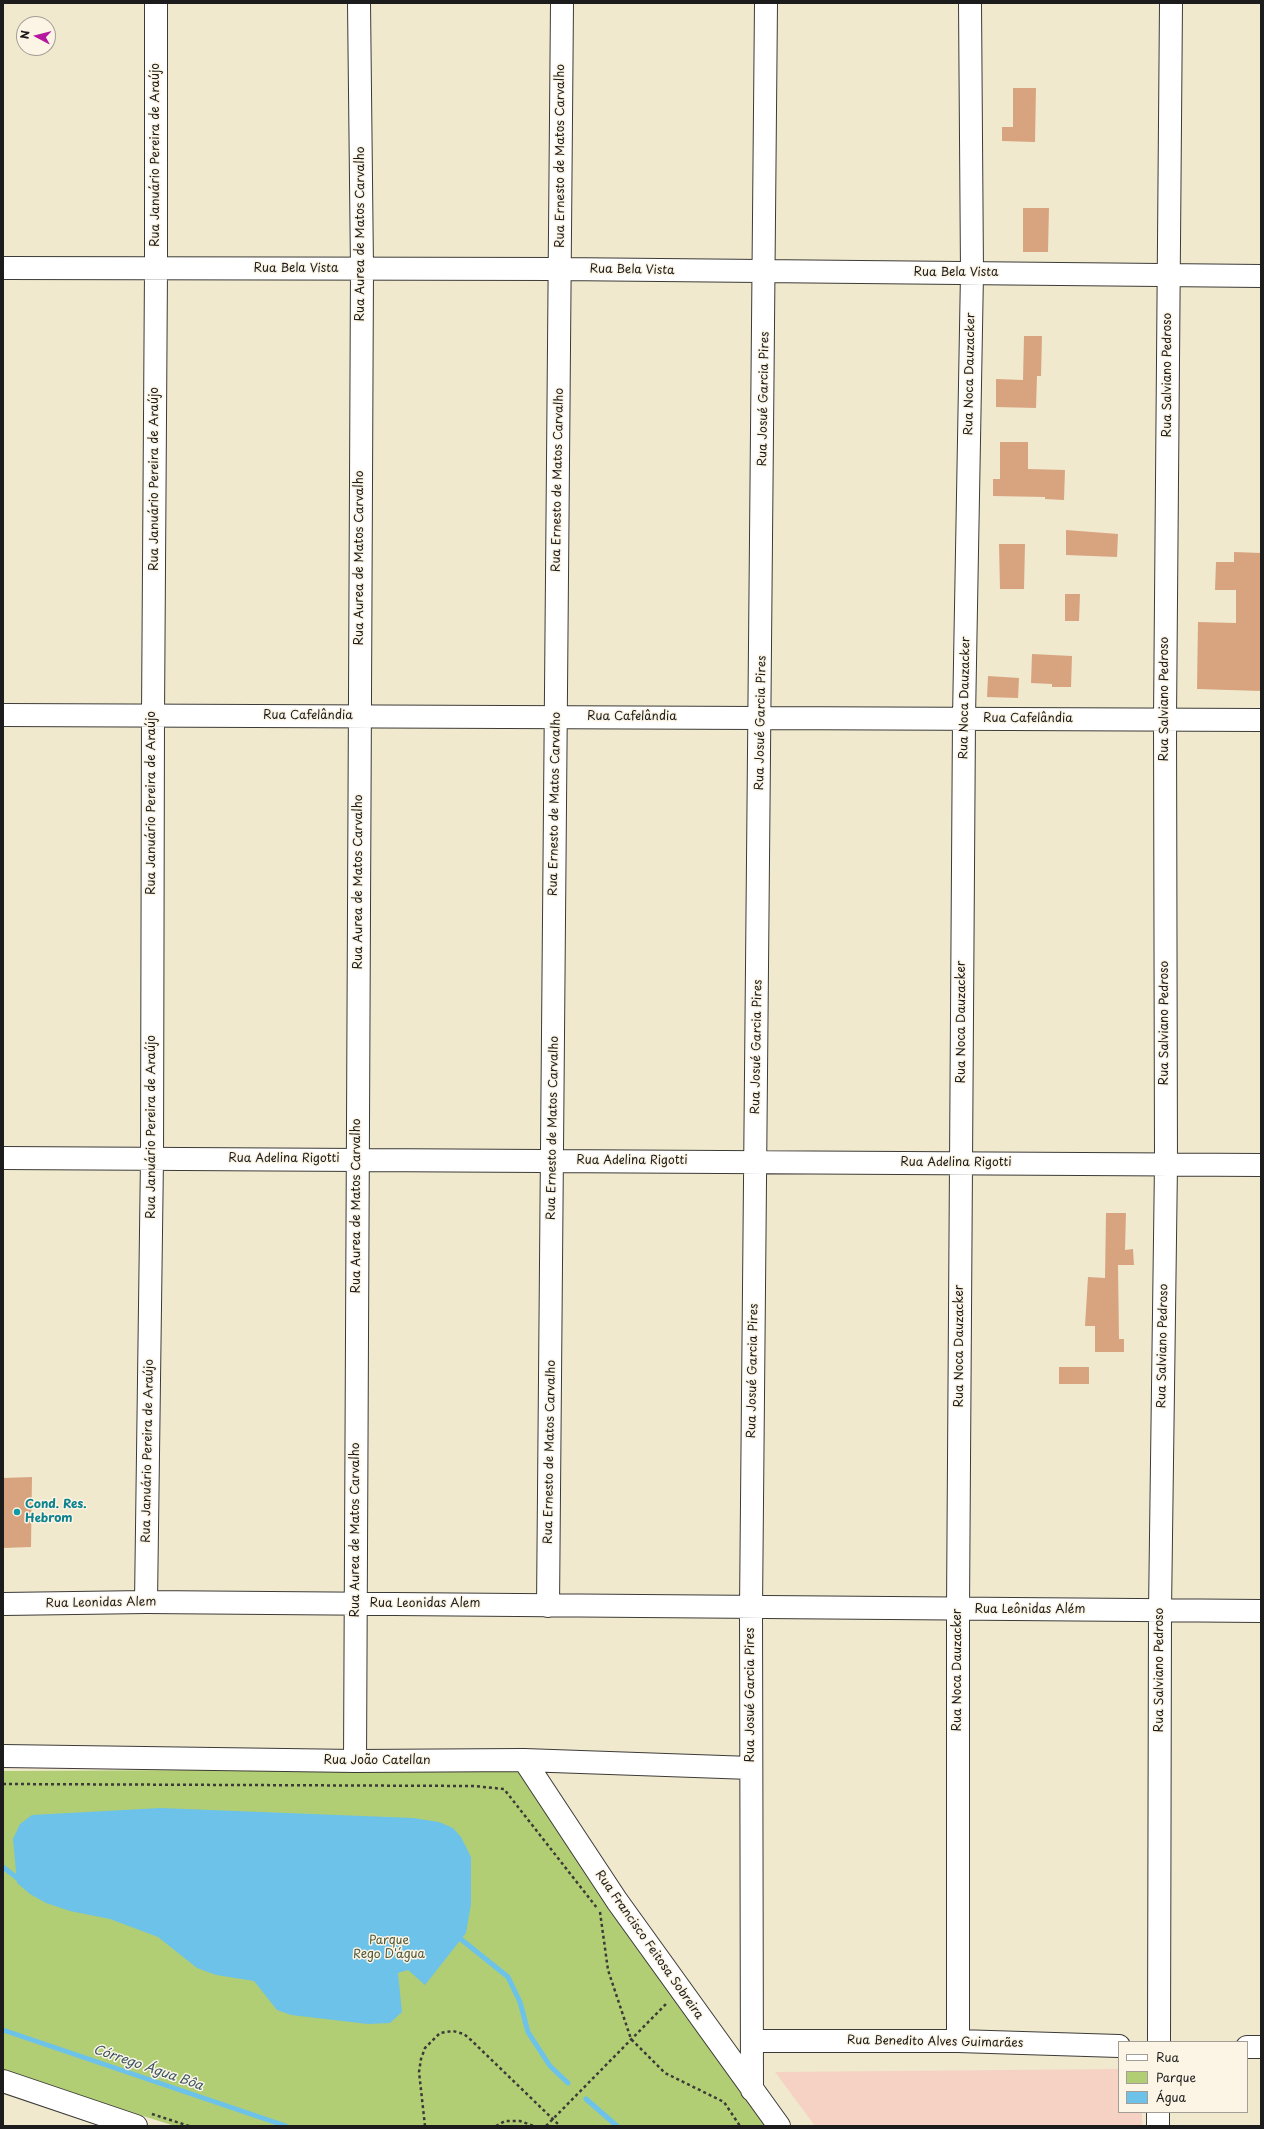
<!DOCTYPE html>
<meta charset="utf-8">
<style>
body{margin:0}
#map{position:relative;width:1264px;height:2129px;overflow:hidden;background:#f0e9ce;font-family:"Playpen Sans",sans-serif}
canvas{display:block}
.frame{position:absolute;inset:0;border:4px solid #1c1c1c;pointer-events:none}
.legend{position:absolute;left:1118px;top:2041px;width:130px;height:72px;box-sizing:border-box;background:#fcf5e5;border:1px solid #a29e95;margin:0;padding:5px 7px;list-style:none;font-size:12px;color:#1c1c1c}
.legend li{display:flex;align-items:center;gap:8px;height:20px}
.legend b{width:20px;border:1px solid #a29e95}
.north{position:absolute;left:16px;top:16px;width:40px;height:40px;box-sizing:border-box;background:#fcf5e5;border:1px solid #a29e95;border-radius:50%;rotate:277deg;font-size:11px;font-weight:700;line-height:16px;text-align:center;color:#1c1c1c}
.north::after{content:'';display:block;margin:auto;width:14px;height:18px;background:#b5179e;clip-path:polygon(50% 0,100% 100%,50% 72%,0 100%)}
</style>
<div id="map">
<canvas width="1264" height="2129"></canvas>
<div class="frame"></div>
<ul class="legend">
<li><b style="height:5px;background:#fff"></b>Rua</li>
<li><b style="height:11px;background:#b2ce75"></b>Parque</li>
<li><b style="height:11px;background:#6cc2e9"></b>Água</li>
</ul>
<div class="north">N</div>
</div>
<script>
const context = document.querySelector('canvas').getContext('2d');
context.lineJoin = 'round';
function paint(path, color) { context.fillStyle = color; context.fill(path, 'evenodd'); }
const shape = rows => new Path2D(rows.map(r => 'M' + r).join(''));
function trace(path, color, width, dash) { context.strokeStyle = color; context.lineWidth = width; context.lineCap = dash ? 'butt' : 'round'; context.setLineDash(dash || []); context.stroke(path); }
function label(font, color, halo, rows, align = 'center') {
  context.font = font + ' "Playpen Sans",sans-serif'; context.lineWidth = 3; context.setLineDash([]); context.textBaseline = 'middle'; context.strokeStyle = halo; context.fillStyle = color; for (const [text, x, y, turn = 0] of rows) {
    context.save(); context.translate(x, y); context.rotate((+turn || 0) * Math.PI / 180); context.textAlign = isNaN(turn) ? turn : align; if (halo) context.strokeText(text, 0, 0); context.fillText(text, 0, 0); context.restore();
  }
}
paint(shape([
 [1119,2069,1119,2112,1142,2112,1142,2126,815,2126,775,2072]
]), '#f6d2c5');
paint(shape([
 [419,1769,517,1769,776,2126,175,2126,3,2072,3,1771]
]), '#b2ce75');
paint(shape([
 [160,1808,413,1818,439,1822,453,1828,461,1837,471,1857,471,1904,466,1933,425,1985,408,1970,398,1973,402,2012,390,2023,368,2024,291,2015,277,2010,254,1981,216,1975,197,1968,158,1937,110,1919,70,1911,46,1903,30,1894,17,1883,13,1839,20,1824,32,1815]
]), '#6cc2e9');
trace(shape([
 [3,1867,21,1881],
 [457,1936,508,1977,520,2002,528,2032,550,2066,568,2083],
 [3,2030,286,2126],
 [586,2099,617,2126]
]), '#6cc2e9', 5);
paint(shape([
 [1013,88,1036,88,1035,142,1002,141,1002,127,1013,127],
 [1023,208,1049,208,1048,252,1023,252],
 [1024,336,1042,336,1041,376,1037,376,1036,408,996,407,996,379,1023,380],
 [1000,442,1028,442,1028,469,1065,470,1064,500,1045,499,1045,497,993,496,993,479,1000,479],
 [1066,530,1118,534,1117,557,1066,555],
 [999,544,1025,544,1024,589,1000,589],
 [1234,552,1261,553,1261,691,1197,689,1198,622,1236,623,1236,590,1215,590,1216,562,1234,562],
 [1065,594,1080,594,1079,621,1065,621],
 [1032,654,1072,656,1071,687,1052,687,1052,684,1031,683],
 [988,676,1019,678,1018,698,987,697],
 [1106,1213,1126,1213,1125,1250,1133,1249,1134,1265,1118,1265,1119,1339,1124,1339,1124,1352,1095,1352,1095,1326,1085,1326,1088,1277,1105,1278],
 [1059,1367,1089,1367,1089,1384,1059,1384],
 [32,1477,31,1547,3,1548,3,1478]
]), '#d8a480');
const minor = shape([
 [3,268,560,269,1261,276],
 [3,715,1261,720],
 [3,1158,1261,1165],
 [146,1602,152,1158,153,715,156,269,156,3],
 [3,1604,146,1602,1261,1611],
 [548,1606,562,3],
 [3,1756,355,1761,524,1760,751,1768],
 [524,1760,617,1901,779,2126],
 [355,1761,362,269,359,3],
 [752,2041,958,2041,1119,2046],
 [958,2041,958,1609,964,718,972,273,970,3],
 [1159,2042,1160,1611,1166,1164,1165,719,1171,3],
 [1247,2047,1261,2047],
 [3,2081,136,2126],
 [752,2090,751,1607,766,3],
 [1158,2126,1158,2112]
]);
trace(minor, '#3c3b37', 24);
trace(shape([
 [3,1784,474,1786,504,1789,597,1908],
 [600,1912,608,1970,631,2039,665,2073,724,2102,740,2126],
 [152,2114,189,2126],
 [425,2126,419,2072,421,2059,425,2048,440,2033,453,2031,464,2034,471,2040,560,2126],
 [496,2126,505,2121,520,2121,534,2126],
 [546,2126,667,2003]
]), '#3c3b37', 2.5, [3, 3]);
trace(minor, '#fff', 22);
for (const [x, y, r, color] of [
 [17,1512,4,"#0f9aa8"]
]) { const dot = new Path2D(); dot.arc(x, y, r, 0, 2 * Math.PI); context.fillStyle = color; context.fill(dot); trace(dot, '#fcf5e5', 1.5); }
label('12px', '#1c1c1c', '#fcf5e5', [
 ["Rua Januário Pereira de Araújo",156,155,-90],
 ["Rua Ernesto de Matos Carvalho",561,156,-90],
 ["Rua Aurea de Matos Carvalho",361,234,-90],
 ["Rua Bela Vista",296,269],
 ["Rua Bela Vista",632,270,1],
 ["Rua Bela Vista",956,273],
 ["Rua Noca Dauzacker",970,374,-89],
 ["Rua Salviano Pedroso",1168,375,-90],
 ["Rua Josué Garcia Pires",764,399,-89],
 ["Rua Januário Pereira de Araújo",155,479,-90],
 ["Rua Ernesto de Matos Carvalho",558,480,-89],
 ["Rua Aurea de Matos Carvalho",360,558,-90],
 ["Rua Noca Dauzacker",965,698,-89],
 ["Rua Salviano Pedroso",1165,699,-90],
 ["Rua Cafelândia",308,716],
 ["Rua Cafelândia",632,717],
 ["Rua Cafelândia",1028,719],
 ["Rua Josué Garcia Pires",761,723,-89],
 ["Rua Januário Pereira de Araújo",152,803,-90],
 ["Rua Ernesto de Matos Carvalho",555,804,-89],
 ["Rua Aurea de Matos Carvalho",359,882,-90],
 ["Rua Noca Dauzacker",962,1022,-90],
 ["Rua Salviano Pedroso",1165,1023,-90],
 ["Rua Josué Garcia Pires",757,1047,-89],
 ["Rua Januário Pereira de Araújo",152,1127,-90],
 ["Rua Ernesto de Matos Carvalho",553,1128,-89],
 ["Rua Adelina Rigotti",284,1159],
 ["Rua Adelina Rigotti",632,1161],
 ["Rua Adelina Rigotti",956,1163],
 ["Rua Aurea de Matos Carvalho",357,1206,-90],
 ["Rua Noca Dauzacker",960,1346,-90],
 ["Rua Salviano Pedroso",1163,1346,-89],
 ["Rua Josué Garcia Pires",753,1371,-89],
 ["Rua Januário Pereira de Araújo",148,1451,-89],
 ["Rua Ernesto de Matos Carvalho",550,1452,-89],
 ["Rua Aurea de Matos Carvalho",356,1530,-90],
 ["Rua Leonidas Alem",101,1603,-1],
 ["Rua Leonidas Alem",425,1604],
 ["Rua Leônidas Além",1030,1610],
 ["Rua Noca Dauzacker",958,1670,-90],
 ["Rua Salviano Pedroso",1160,1670,-90],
 ["Rua Josué Garcia Pires",751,1695,-90],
 ["Rua João Catellan",377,1761],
 ["Rua Francisco Feitosa Sobreira",649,1945,55],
 ["Rua Benedito Alves Guimarães",935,2042,1]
]);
label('bold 12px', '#0d838f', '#fcf5e5', [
 ["Cond. Res.",25,1505],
 ["Hebrom",25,1519]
], 'left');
label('12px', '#505a3b', '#fcf5e5', [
 ["Parque",389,1941],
 ["Rego D'água",389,1955]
]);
label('italic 13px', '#385664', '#fcf5e5', [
 ["Córrego Água Bôa",148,2068,19]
]);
</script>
